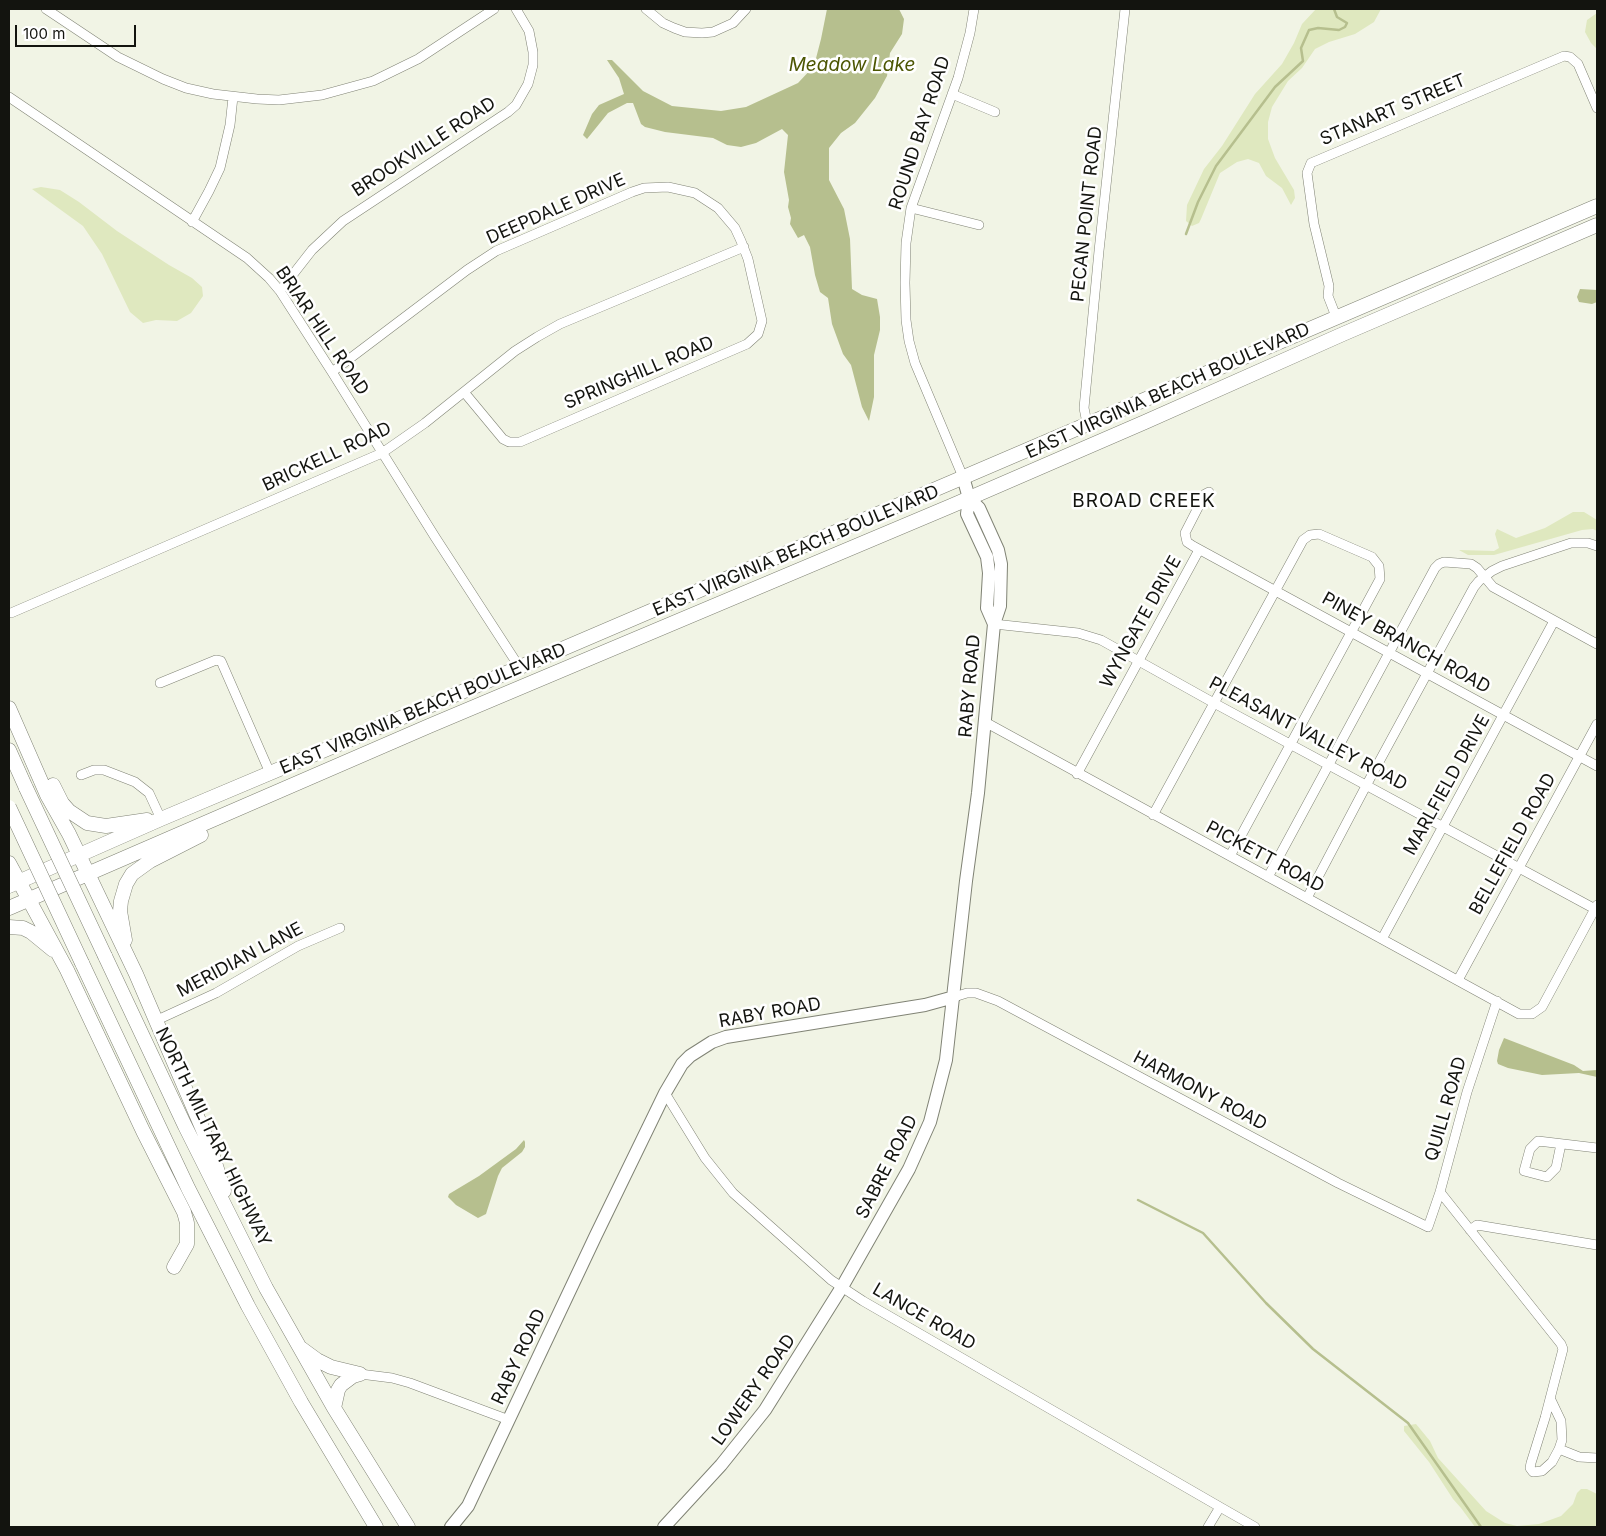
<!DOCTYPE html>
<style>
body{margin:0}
#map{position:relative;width:1606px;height:1536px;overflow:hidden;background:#f1f4e5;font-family:Inter,sans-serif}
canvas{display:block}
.frame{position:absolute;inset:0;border:10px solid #13140f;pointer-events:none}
.scale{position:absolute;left:15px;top:25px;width:121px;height:22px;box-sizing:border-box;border:2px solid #13140f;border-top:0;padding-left:6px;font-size:15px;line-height:18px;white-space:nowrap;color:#13140f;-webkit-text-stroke:4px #fff;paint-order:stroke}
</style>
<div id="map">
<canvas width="1606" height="1536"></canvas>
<div class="frame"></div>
<div class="scale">100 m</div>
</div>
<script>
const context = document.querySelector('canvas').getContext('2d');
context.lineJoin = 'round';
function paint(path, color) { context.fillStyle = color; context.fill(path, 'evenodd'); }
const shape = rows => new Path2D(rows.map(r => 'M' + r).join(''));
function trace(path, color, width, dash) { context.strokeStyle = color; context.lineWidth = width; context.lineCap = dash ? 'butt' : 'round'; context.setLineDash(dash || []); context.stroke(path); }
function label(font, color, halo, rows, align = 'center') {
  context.font = font + ' Inter,sans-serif'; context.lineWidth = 5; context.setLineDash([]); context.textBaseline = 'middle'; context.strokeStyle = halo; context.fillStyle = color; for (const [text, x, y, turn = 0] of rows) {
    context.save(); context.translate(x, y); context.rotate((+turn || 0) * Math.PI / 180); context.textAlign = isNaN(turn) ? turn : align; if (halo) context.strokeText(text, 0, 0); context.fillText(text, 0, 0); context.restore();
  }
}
paint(shape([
 [1316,9,1381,9,1374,22,1355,34,1329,42,1315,49,1302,68,1288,81,1272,107,1268,122,1268,139,1275,158,1294,190,1295,198,1291,205,1282,188,1266,176,1259,163,1248,159,1237,162,1220,173,1201,219,1199,223,1192,226,1186,221,1187,205,1204,169,1222,146,1255,94,1282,64,1294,43,1302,24],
 [1597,13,1597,49,1591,43,1585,32,1587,20],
 [41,187,60,190,79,202,117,231,169,265,192,278,202,287,203,296,191,313,177,321,156,320,143,323,130,312,102,254,83,226,32,189],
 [1573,512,1584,512,1597,520,1597,531,1593,529,1582,530,1494,555,1468,555,1459,550,1494,551,1499,548,1495,534,1497,529,1516,538,1545,528],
 [1416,1424,1430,1441,1438,1458,1486,1511,1505,1523,1517,1526,1539,1524,1561,1516,1573,1504,1577,1493,1581,1489,1587,1489,1597,1494,1597,1527,1475,1527,1461,1508,1453,1499,1429,1462,1404,1431,1404,1426]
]), '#dfe8bf');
paint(shape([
 [827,9,899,9,904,19,902,34,890,53,887,76,875,98,855,123,841,133,829,148,829,180,844,209,850,239,852,289,862,295,877,299,880,317,880,330,874,355,874,397,869,421,862,407,851,365,843,354,832,324,828,298,820,292,815,275,810,247,804,235,798,238,790,224,791,218,788,207,789,200,784,172,788,135,782,129,756,143,741,147,727,145,713,138,665,132,645,127,641,124,633,103,627,103,608,113,587,139,583,135,592,114,599,105,624,94,619,78,607,60,612,60,643,91,672,106,721,111,746,107,798,83,814,66,821,39],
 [1580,289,1597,290,1597,302,1592,304,1579,302,1577,297],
 [1504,1038,1574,1065,1583,1071,1597,1070,1597,1077,1579,1073,1542,1075,1508,1068,1498,1064,1497,1061,1499,1050],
 [524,1140,525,1142,525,1147,522,1152,502,1168,498,1176,486,1214,478,1218,456,1205,448,1197,449,1194,479,1176,516,1149]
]), '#b6bf8e');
trace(shape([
 [1186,234,1198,202,1216,166,1275,87,1303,61,1301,48,1309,30,1318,28,1339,30,1345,27,1347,23,1337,17,1334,9],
 [1138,1200,1203,1233,1266,1303,1313,1349,1408,1423,1481,1527]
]), '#b6bf8e', 2.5);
const street = shape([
 [46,9,118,57,163,79,186,88,213,94,257,99,279,100,322,95,373,81,418,59,494,9],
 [646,9,663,23,674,28,685,32,702,33,713,32,733,23,746,9],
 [952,94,995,112],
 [9,97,247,258,269,278,280,291,332,372,435,537,520,668],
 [911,208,979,225],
 [192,222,209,191,220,168,230,125,233,97],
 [280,291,312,250,343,221,508,112,516,105,528,84,533,65,533,52,529,31,516,9],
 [1337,319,1328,296,1329,286,1314,224,1307,173,1311,163,1564,56,1570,57,1578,64,1597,108],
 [332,372,467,270,496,251,632,192,644,188,668,187,695,193,718,208,735,228,741,241,748,259,762,321,758,334,747,344,520,442,509,442,503,439,464,392],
 [1087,423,1084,408,1099,251,1125,9],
 [963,477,915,363,909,341,906,320,905,283,906,243,911,208,958,78,970,33,974,9],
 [1209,492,1205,494,1185,533,1187,542,1193,546,1597,766],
 [11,613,382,453,425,423,515,351,537,337,560,324,744,247],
 [994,624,1078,633,1101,640,1214,703,1595,909],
 [160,683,216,660,221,661,270,773],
 [985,722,1519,1014,1532,1014,1542,1007,1597,905],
 [1077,774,1199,550],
 [81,775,94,770,104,770,135,782,149,793,161,819],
 [1153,815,1303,540,1310,535,1319,534,1372,557,1379,566,1380,579,1230,856],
 [1268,877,1435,568,1439,564,1444,562,1471,564,1477,568,1493,587,1597,644],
 [1307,898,1367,784,1474,587,1479,581,1492,571,1502,566,1571,543,1588,543,1597,546],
 [1382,939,1554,621],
 [1458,980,1597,724],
 [954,997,967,993,976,993,998,1001,1338,1183,1428,1227,1440,1192,1467,1092,1497,1001],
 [155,1021,216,993,298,946,340,928],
 [665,1093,705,1158,733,1193,831,1280,863,1301,1220,1507],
 [1561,1144,1556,1168,1547,1177,1524,1171,1530,1149,1538,1141,1597,1148],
 [1440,1192,1561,1344,1563,1349,1545,1418,1531,1463,1530,1468,1533,1472,1542,1471,1552,1462,1559,1449,1562,1440,1561,1421,1550,1398],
 [1470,1230,1477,1225,1597,1245],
 [360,1374,392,1378,410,1383,509,1420],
 [1559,1449,1579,1457,1597,1458],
 [1208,1527,1220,1507,1255,1527]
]);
const secondary = shape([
 [963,477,969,498,967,514,987,557,989,573,987,608,994,624],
 [451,1527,468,1506,596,1235,665,1093,682,1064,690,1056,712,1042,726,1037,925,1005,954,997],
 [664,1527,721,1465,765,1410,842,1287,909,1169,930,1122,946,1060,966,881,978,793,994,624,1000,606,1001,564,998,550,979,508,969,498]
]);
const primary = shape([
 [9,708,47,795,69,834,136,974,209,1144,224,1191],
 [9,750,26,788],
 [53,785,62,803,69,811,87,823,106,826,147,820],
 [9,863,67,970,143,1131,184,1212,187,1223,187,1244,174,1267],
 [9,886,161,819,429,706,1597,206],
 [9,908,429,726,951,506,1145,422,1343,334,1597,225],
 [9,927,23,928,31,932,53,950],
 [125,940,120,911,121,901,126,884,132,874,150,861,201,835],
 [105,956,185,1126,266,1288,334,1408,408,1527],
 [82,963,188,1188,248,1306,301,1402,376,1527],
 [302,1349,317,1360,331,1367,360,1374],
 [334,1408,338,1390,341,1385,353,1376,360,1374]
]);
trace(street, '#808375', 10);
trace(secondary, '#808375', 14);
trace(primary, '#808375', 15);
trace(street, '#fff', 9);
trace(secondary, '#fff', 12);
trace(primary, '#fff', 14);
const primaryBridge = shape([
 [26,788,105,956],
 [9,807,82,963]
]);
trace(primaryBridge, '#808375', 15, []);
trace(primaryBridge, '#fff', 14);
label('18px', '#13140f', '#fff', [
 ["STANART STREET",1393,110,-23],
 ["ROUND BAY ROAD",920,133,-72],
 ["BROOKVILLE ROAD",424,147,-33],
 ["DEEPDALE DRIVE",556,209,-24],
 ["PECAN POINT ROAD",1087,214,-84],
 ["BRIAR HILL ROAD",322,331,56],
 ["SPRINGHILL ROAD",639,373,-23],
 ["EAST VIRGINIA BEACH BOULEVARD",1168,391,-24],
 ["BRICKELL ROAD",327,457,-25],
 ["EAST VIRGINIA BEACH BOULEVARD",796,551,-23],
 ["WYNGATE DRIVE",1141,622,-61],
 ["PINEY BRANCH ROAD",1406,643,29],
 ["RABY ROAD",970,686,-85],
 ["EAST VIRGINIA BEACH BOULEVARD",423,709,-23],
 ["PLEASANT VALLEY ROAD",1308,734,28],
 ["MARLFIELD DRIVE",1447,785,-61],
 ["BELLEFIELD ROAD",1513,844,-61],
 ["PICKETT ROAD",1265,857,28],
 ["MERIDIAN LANE",240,960,-28],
 ["RABY ROAD",770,1013,-10],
 ["HARMONY ROAD",1200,1091,28],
 ["QUILL ROAD",1446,1109,-74],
 ["NORTH MILITARY HIGHWAY",213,1137,64],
 ["SABRE ROAD",887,1167,-63],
 ["LANCE ROAD",924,1317,30],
 ["RABY ROAD",519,1357,-65],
 ["LOWERY ROAD",754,1390,-55]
]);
label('italic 19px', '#4c5603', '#fff', [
 ["Meadow Lake",852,65]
]);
context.letterSpacing = '1px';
label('19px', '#13140f', '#fff', [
 ["BROAD CREEK",1144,501]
]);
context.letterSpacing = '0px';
</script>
